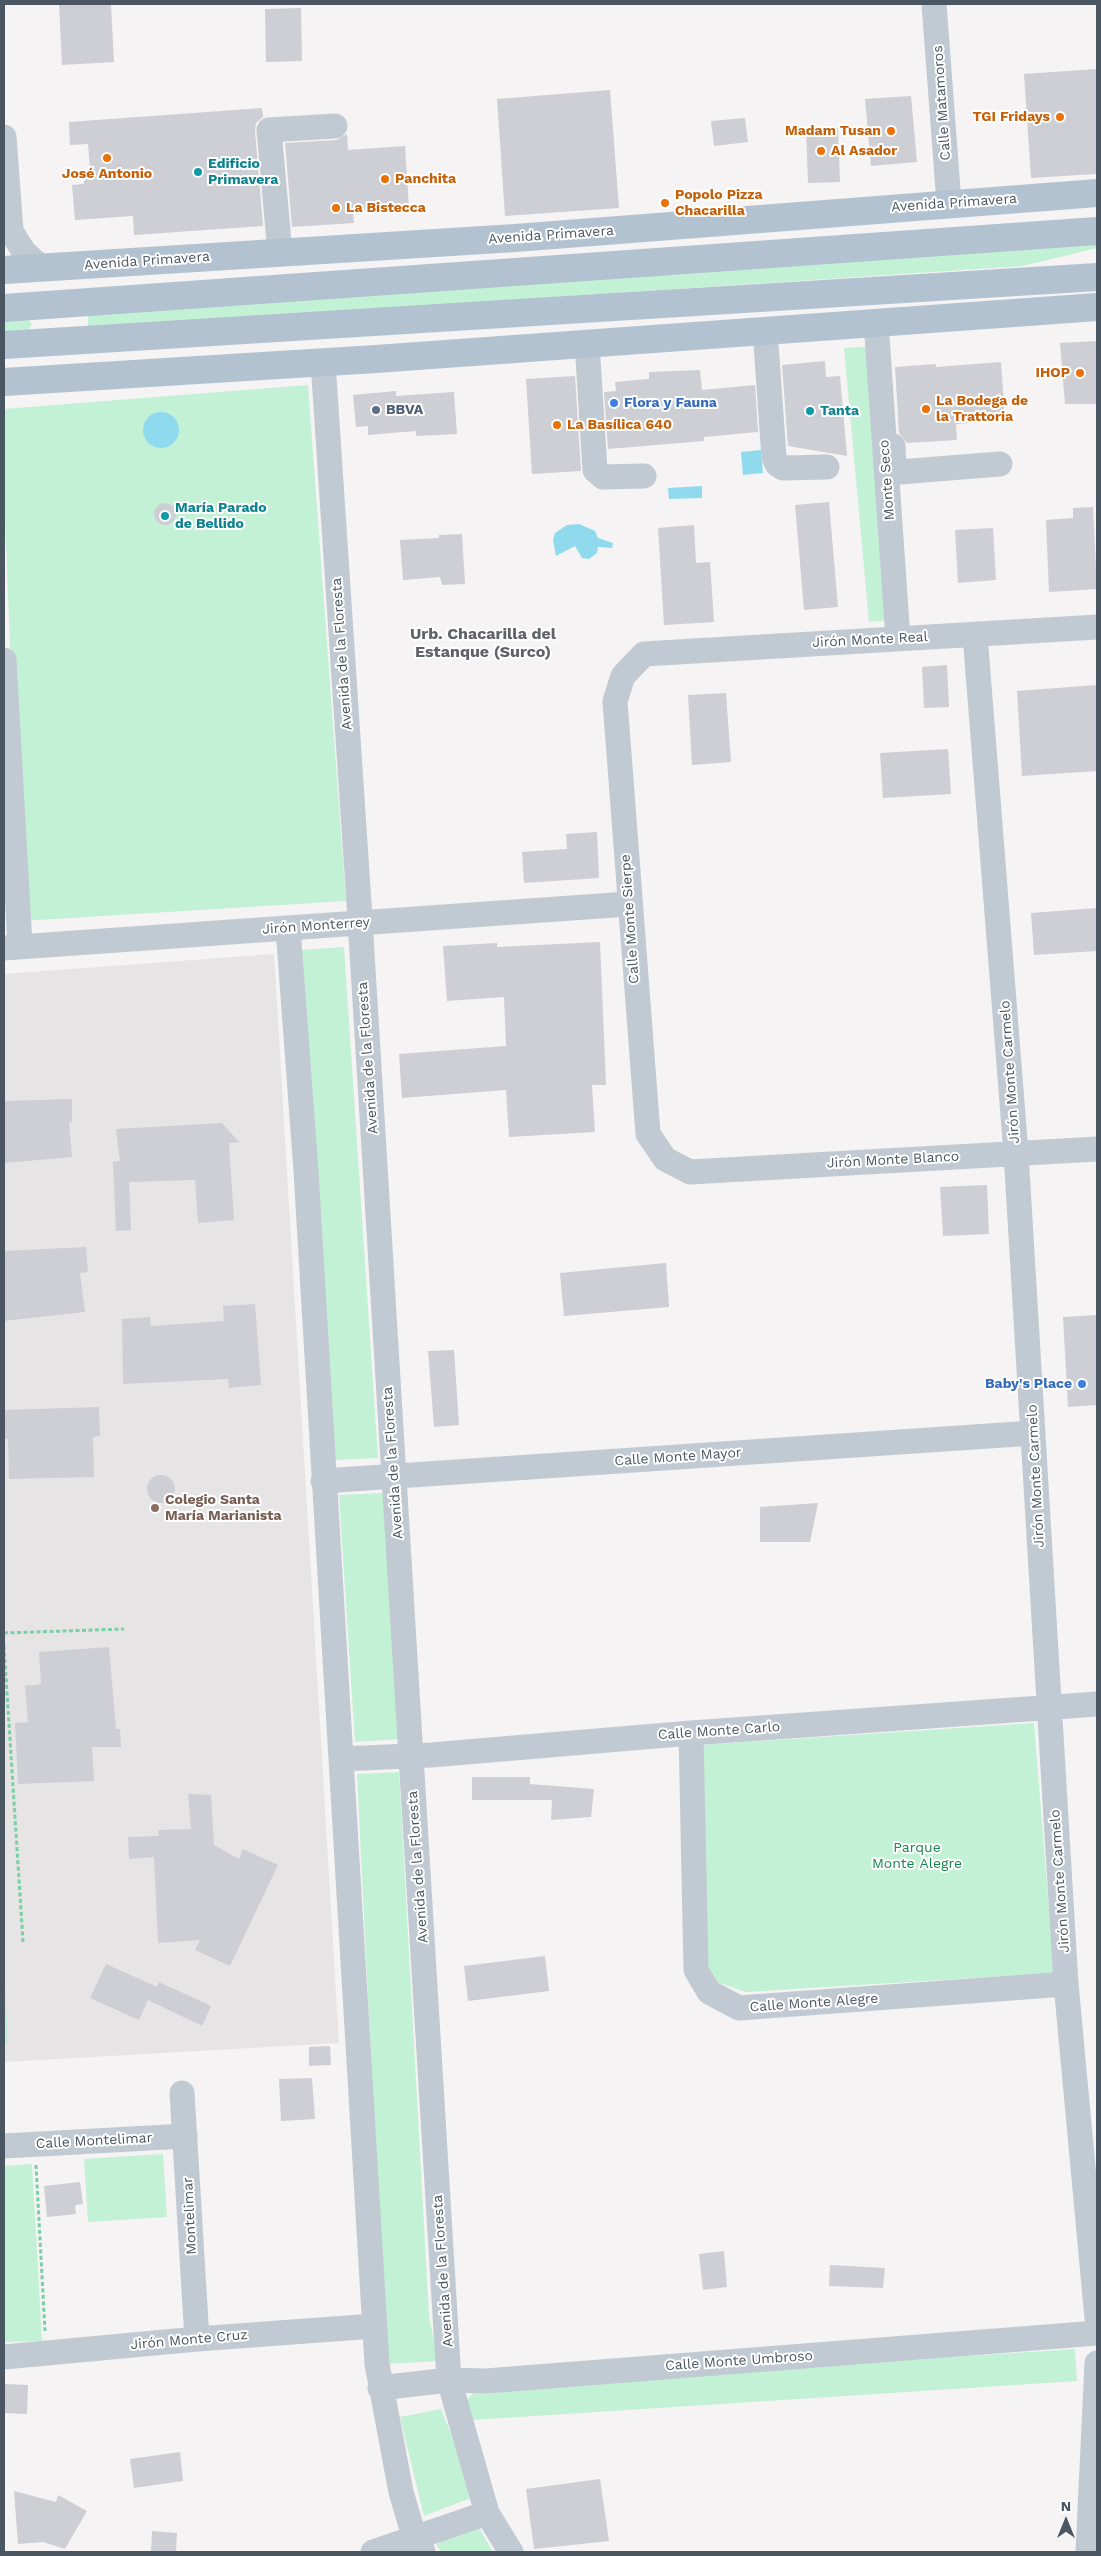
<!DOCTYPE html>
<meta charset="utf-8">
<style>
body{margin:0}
#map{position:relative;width:1101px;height:2556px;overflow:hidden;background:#f5f3f3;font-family:"Work Sans",sans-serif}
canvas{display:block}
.frame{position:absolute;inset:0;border:5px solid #4a5661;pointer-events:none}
.north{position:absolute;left:1041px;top:2496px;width:50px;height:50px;-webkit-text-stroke:4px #fff;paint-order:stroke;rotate:0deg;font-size:14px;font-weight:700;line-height:20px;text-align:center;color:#4a5661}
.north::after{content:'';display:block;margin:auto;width:18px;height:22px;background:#4a5661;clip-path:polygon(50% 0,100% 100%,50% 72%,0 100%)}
</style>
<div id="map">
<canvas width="1101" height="2556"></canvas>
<div class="frame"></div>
<div class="north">N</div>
</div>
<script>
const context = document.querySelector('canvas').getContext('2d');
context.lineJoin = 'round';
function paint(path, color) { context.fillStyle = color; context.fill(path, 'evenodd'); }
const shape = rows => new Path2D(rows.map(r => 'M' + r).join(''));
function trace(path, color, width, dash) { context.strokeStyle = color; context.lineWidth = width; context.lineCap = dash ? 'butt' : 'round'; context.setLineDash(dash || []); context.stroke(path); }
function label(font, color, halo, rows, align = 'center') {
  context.font = font + ' "Work Sans",sans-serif'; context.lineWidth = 4; context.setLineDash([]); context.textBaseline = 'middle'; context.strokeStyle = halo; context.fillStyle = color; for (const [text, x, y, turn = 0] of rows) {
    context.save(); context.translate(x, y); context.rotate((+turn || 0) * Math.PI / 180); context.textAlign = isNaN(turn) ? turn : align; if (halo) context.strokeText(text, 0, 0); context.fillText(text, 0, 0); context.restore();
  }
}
paint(shape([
 [274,954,339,2043,4,2062,4,974]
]), '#e6e4e5');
paint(shape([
 [1097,237,1097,248,1023,266,88,328,88,314],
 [25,316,32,324,28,331,4,332,4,318],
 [877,346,902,619,869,622,844,348],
 [308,385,346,901,21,921,4,495,4,409],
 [344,947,378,1458,335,1460,301,950],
 [383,1493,399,1739,355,1742,339,1495],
 [1034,1723,1054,1973,746,1992,717,1982,706,1962,701,1745],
 [399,1772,429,2316,438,2361,386,2364,357,1774],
 [4,1965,8,2043,4,2043],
 [163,2154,167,2217,88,2222,84,2159],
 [32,2164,42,2341,4,2342,4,2166],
 [1075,2349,1077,2381,472,2420,465,2402,478,2388],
 [441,2409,476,2496,424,2516,400,2417],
 [478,2526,493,2552,441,2552,436,2544]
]), '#c3f1d5');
paint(shape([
 '143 430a18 18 0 1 1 36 0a18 18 0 1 1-36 0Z',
 [761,450,763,473,743,475,741,452],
 [702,486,702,498,669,499,668,488],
 [579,524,595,531,598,538,613,543,612,548,598,547,597,553,589,559,582,558,575,546,556,556,553,540,555,533,567,525]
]), '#90daee');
paint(shape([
 [59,4,111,4,114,62,62,65],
 [301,8,302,61,266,62,265,9],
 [1097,69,1096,174,1031,178,1024,74],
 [610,90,619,208,505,216,497,99],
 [911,96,917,162,871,166,865,99],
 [262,108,263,117,256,123,255,131,263,226,134,235,133,216,75,220,72,185,83,184,90,171,88,144,70,145,69,122],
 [745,118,748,142,714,146,711,121],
 [838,128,840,182,808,183,806,130],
 [347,134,348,150,405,146,409,208,353,212,354,223,292,227,285,143,336,140],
 [1097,341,1097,404,1065,404,1060,343],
 [825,361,826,377,840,376,847,456,788,446,782,365],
 [1001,362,1005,420,956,424,957,440,907,443,899,433,895,367,936,364,936,367],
 [700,370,702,390,755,385,758,432,704,437,704,441,608,449,604,392,616,391,615,382,649,379,649,372],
 [575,376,581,471,532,474,526,379],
 [396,391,396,396,454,392,457,434,416,436,416,431,368,435,368,426,356,427,353,395],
 [829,502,838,607,804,610,795,505],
 '154 514a11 11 0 1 1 22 0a11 11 0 1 1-22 0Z',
 [1093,507,1097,589,1049,592,1046,520,1073,518,1073,508],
 [694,525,696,563,710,562,714,622,664,625,658,528],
 [993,528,996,580,958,583,955,530],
 [462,534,465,584,442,585,440,577,403,580,400,540,439,538,439,535],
 [947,665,949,707,924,708,922,667],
 [1097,685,1097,771,1022,776,1017,691],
 [726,693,731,762,692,765,688,695],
 [948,749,951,794,883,798,880,753],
 [597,832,599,878,524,883,522,852,567,849,566,834],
 [1097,908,1097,951,1034,955,1031,913],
 [600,942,606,1085,592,1085,595,1132,509,1137,506,1090,402,1098,399,1054,506,1046,504,997,447,1001,443,946,497,943,497,947],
 [72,1099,72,1122,69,1122,72,1157,4,1163,4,1101],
 [222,1123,239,1142,229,1143,234,1220,198,1223,195,1180,129,1182,131,1230,116,1231,113,1162,120,1161,116,1129],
 [987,1185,989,1234,943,1236,940,1187],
 [86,1247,88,1272,80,1273,85,1312,4,1321,4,1251],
 [666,1263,669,1307,564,1316,560,1273],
 [255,1304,261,1385,229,1388,228,1379,123,1384,122,1319,150,1317,151,1326,224,1321,223,1306],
 [1097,1315,1097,1405,1068,1407,1063,1317],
 [454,1350,459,1425,434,1427,428,1351],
 [99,1407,100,1436,93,1437,94,1477,9,1479,8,1439,4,1439,4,1410],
 '147 1489a14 14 0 1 1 28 0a14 14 0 1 1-28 0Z',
 [818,1503,810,1542,760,1542,760,1507],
 [109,1647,116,1729,120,1729,121,1747,92,1747,94,1781,18,1784,15,1723,28,1722,25,1686,41,1684,39,1652],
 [472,1777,530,1777,530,1784,594,1789,591,1817,551,1820,552,1800,472,1800],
 [188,1794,211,1795,214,1845,239,1859,243,1849,278,1865,230,1966,195,1950,200,1940,158,1943,154,1857,129,1859,128,1837,159,1836,158,1830,191,1829],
 [545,1956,549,1991,468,2001,464,1966],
 [106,1964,157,1987,159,1982,211,2006,202,2026,148,2000,139,2020,90,1998],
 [330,2046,331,2065,309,2066,309,2047],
 [312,2078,315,2119,281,2121,279,2079],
 [80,2182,83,2204,75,2205,76,2214,47,2217,44,2186],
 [724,2251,727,2287,703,2290,699,2254],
 [830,2265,885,2268,883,2288,829,2286],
 [4,2384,28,2385,27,2414,4,2413],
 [180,2452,183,2481,134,2488,130,2459],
 [600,2479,609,2541,534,2549,526,2489],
 [14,2491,56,2502,58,2495,87,2511,65,2549,43,2542,18,2544],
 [152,2531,177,2533,176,2552,151,2552]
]), '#cdcfd5');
trace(shape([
 [4,1633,124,1629],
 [4,1646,23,1942],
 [36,2165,45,2331]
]), '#7ad0a6', 3, [4, 2.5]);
trace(shape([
 [934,4,949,203],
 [4,137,11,231,24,252,42,268],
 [280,253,269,130,335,126],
 [876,322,898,639],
 [765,330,774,457,777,464,783,468,827,467],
 [587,343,595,470,603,477,644,476],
 [323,362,359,903,449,2380,487,2513,511,2552],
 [893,446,894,467,899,472,1000,464],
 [1097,627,644,654,623,676,615,701,648,1134,665,1159,690,1172,1097,1149],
 [975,635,1016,1153,1066,1984,1097,2318],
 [4,660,20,946],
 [288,928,306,1171,377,2364,401,2492,414,2536,423,2552],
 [4,948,628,904],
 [323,1481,1033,1433],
 [691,1733,696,1970,709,1992,739,2008,1066,1984],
 [341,1759,431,1755,691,1733,1097,1704],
 [182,2093,197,2339],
 [4,2146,185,2136],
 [4,2357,197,2339,374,2326],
 [380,2388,449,2380,486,2381,1097,2333],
 [373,2552,487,2513],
 [1088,2552,1097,2363]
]), '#c1cad2', 25);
trace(shape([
 [4,270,515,238,1097,193],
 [4,308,1097,231],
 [4,345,1097,277],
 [4,382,376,359,1097,307]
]), '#b3c2d1', 28);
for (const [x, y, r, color] of [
 [1060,117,5,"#e8710a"],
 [891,131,5,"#e8710a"],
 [821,151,5,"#e8710a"],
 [107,158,5,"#e8710a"],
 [198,172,5,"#0f9aa8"],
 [385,179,5,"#e8710a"],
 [665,203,5,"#e8710a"],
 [336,208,5,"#e8710a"],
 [1080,373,5,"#e8710a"],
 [614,403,5,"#3f7fe0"],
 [926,409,5,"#e8710a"],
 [376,410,5,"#5c6f8a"],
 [810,411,5,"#0f9aa8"],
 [557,425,5,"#e8710a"],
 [165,516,5,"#0f9aa8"],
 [1082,1384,5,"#3f7fe0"],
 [155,1508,5,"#8d6e63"]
]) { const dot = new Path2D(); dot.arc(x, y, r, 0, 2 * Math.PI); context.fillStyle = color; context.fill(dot); trace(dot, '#fff', 2); }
label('14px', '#4a5661', '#fff', [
 ["Calle Matamoros",942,103,-94],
 ["Avenida Primavera",954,203,-4],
 ["Avenida Primavera",551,235,-4],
 ["Avenida Primavera",147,261,-4],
 ["Monte Seco",887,480,-94],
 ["Jirón Monte Real",870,640,-3],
 ["Avenida de la Floresta",342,654,-94],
 ["Calle Monte Sierpe",630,919,-94],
 ["Jirón Monterrey",316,926,-4],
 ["Avenida de la Floresta",368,1058,-94],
 ["Jirón Monte Carmelo",1010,1072,-94],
 ["Jirón Monte Blanco",893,1160,-3],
 ["Calle Monte Mayor",678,1457,-4],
 ["Avenida de la Floresta",393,1463,-94],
 ["Jirón Monte Carmelo",1036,1476,-93],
 ["Calle Monte Carlo",719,1731,-4],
 ["Avenida de la Floresta",418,1867,-94],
 ["Jirón Monte Carmelo",1060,1881,-94],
 ["Calle Monte Alegre",814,2003,-4],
 ["Calle Montelimar",94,2141,-3],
 ["Montelimar",190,2216,-93],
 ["Avenida de la Floresta",443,2271,-94],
 ["Jirón Monte Cruz",189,2340,-5],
 ["Calle Monte Umbroso",739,2361,-4]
]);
label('bold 14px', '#c56008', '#fff', [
 ["TGI Fridays",1050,117,"right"],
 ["Madam Tusan",881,131,"right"],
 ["Al Asador",831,151],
 ["José Antonio",107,174,"center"],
 ["Panchita",395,179],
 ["Popolo Pizza",675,195],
 ["Chacarilla",675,211],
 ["La Bistecca",346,208],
 ["IHOP",1070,373,"right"],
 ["La Bodega de",936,401],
 ["la Trattoria",936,417],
 ["La Basílica 640",567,425]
], 'left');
label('bold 14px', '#0d838f', '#fff', [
 ["Edificio",208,164],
 ["Primavera",208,180],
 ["Tanta",820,411],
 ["María Parado",175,508],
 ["de Bellido",175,524]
], 'left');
label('bold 14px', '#366cbe', '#fff', [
 ["Flora y Fauna",624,403],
 ["Baby's Place",1072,1384,"right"]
], 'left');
label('bold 14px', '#4e5e75', '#fff', [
 ["BBVA",386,410]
], 'left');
label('bold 14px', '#785e54', '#fff', [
 ["Colegio Santa",165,1500],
 ["María Marianista",165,1516]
], 'left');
label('14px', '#17864f', '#fff', [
 ["Parque",917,1848],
 ["Monte Alegre",917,1864]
]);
label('bold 16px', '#5f6368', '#fff', [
 ["Urb. Chacarilla del",483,634],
 ["Estanque (Surco)",483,652]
]);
</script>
